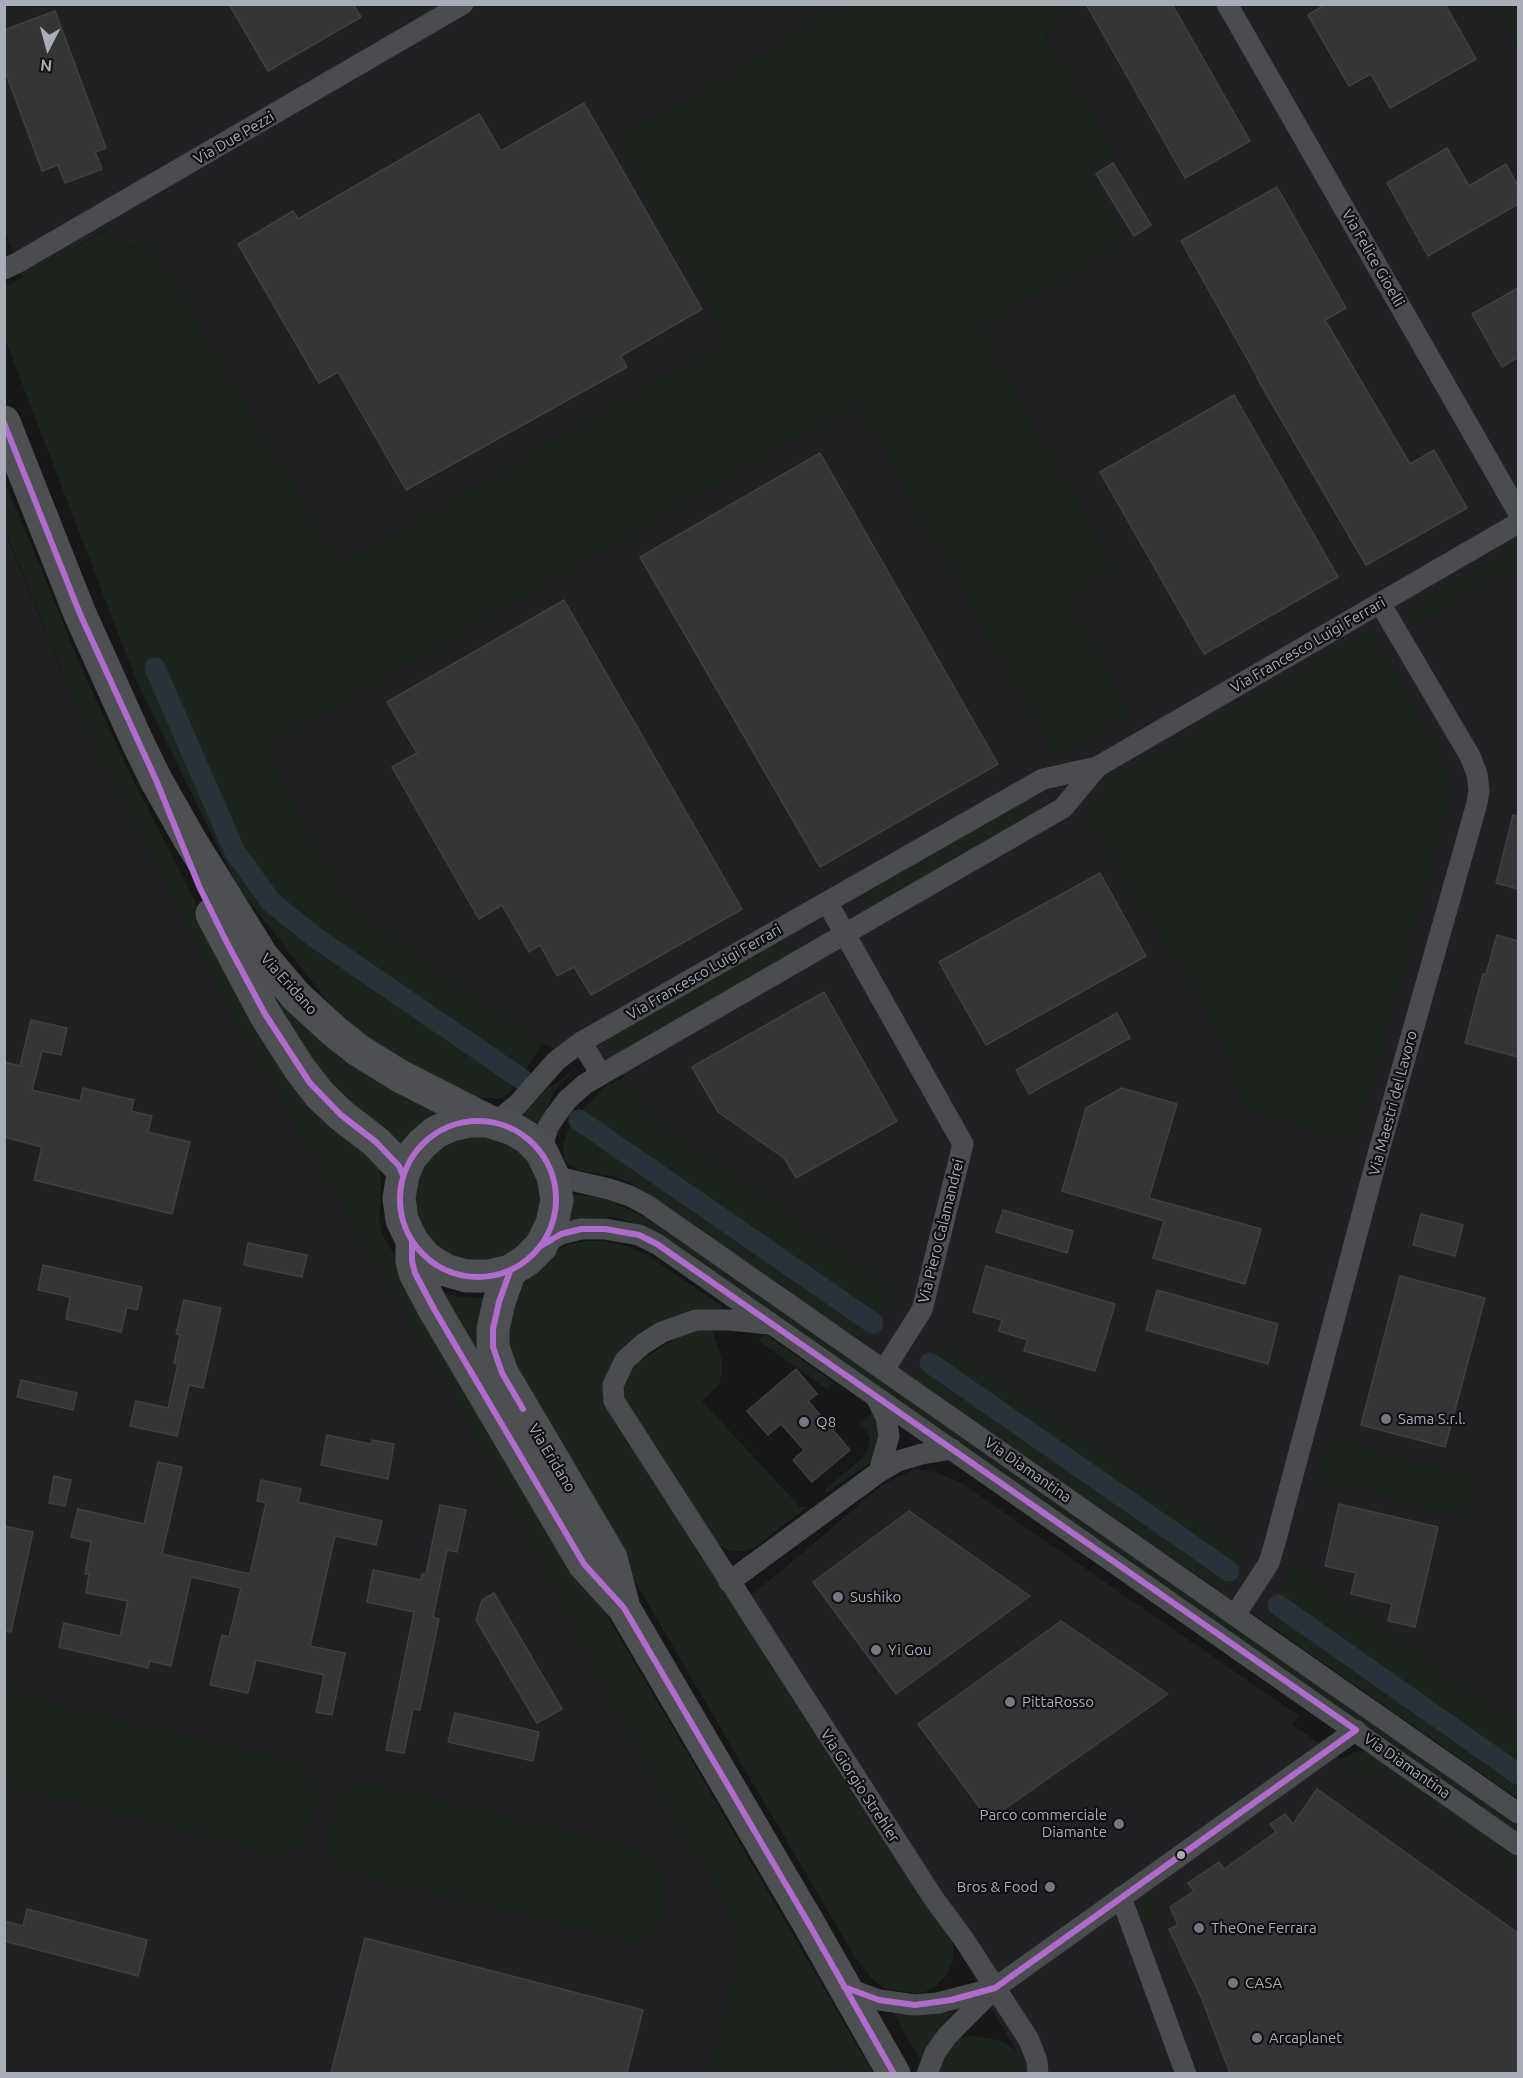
<!DOCTYPE html>
<style>
body{margin:0}
#map{position:relative;width:1523px;height:2078px;overflow:hidden;background:#171717;font-family:Ubuntu,sans-serif}
canvas{display:block}
.frame{position:absolute;inset:0;border:6px solid #a8adb8;pointer-events:none}
.north{position:absolute;left:18px;top:18px;width:60px;height:60px;-webkit-text-stroke:4px #111113;paint-order:stroke;rotate:186deg;font-size:16px;font-weight:700;line-height:24px;text-align:center;color:#a8adb8}
.north::after{content:'';display:block;margin:auto;width:21px;height:27px;background:#a8adb8;clip-path:polygon(50% 0,100% 100%,50% 72%,0 100%)}
</style>
<div id="map">
<canvas width="1523" height="2078"></canvas>
<div class="frame"></div>
<div class="north">N</div>
</div>
<script>
const context = document.querySelector('canvas').getContext('2d');
context.lineJoin = 'round';
function paint(path, color) { context.fillStyle = color; context.fill(path, 'evenodd'); }
const shape = rows => new Path2D(rows.map(r => 'M' + r).join(''));
function trace(path, color, width, dash) { context.strokeStyle = color; context.lineWidth = width; context.lineCap = dash ? 'butt' : 'round'; context.setLineDash(dash || []); context.stroke(path); }
function label(font, color, halo, rows, align = 'center') {
  context.font = font + ' Ubuntu,sans-serif'; context.lineWidth = 4.5; context.setLineDash([]); context.textBaseline = 'middle'; context.strokeStyle = halo; context.fillStyle = color; for (const [text, x, y, turn = 0] of rows) {
    context.save(); context.translate(x, y); context.rotate((+turn || 0) * Math.PI / 180); context.textAlign = isNaN(turn) ? turn : align; if (halo) context.strokeText(text, 0, 0); context.fillText(text, 0, 0); context.restore();
  }
}
paint(shape([
 [5,5,842,5,678,105,614,139,728,339,340,566,149,239,126,249,111,227,22,277,5,231],
 [1068,5,1494,5,1518,47,1518,1725,1293,1565,1283,1587,1262,1620,1221,1592,1242,1553,1037,1406,941,1344,914,1379,865,1345,894,1289,646,1113,626,1077,542,1044,353,909,264,749,857,403,1056,759,1129,715,1066,595,1115,567,978,328,1128,241,1087,173,1117,155,1045,33],
 [4,529,87,733,231,1014,450,1392,667,1761,846,2073,5,2073],
 [915,1469,936,1472,963,1484,1299,1716,1292,1724,1341,1759,1372,1780,1379,1771,1518,1868,1518,2073,1025,2073,1024,2065,944,1924,935,1913,916,1896,735,1607,786,1567,882,1485,901,1475]
]), '#212123');
paint(shape([
 [842,5,1068,5,1045,34,1117,155,1087,173,1128,241,978,328,1115,567,1066,595,1129,715,1056,760,857,403,264,749,353,909,542,1044,510,1093,499,1099,475,1097,368,1041,337,1013,238,887,138,685,5,339,5,287,112,227,127,249,149,239,340,565,727,339,614,139,678,105],
 [1494,5,1518,5,1518,47],
 [4,479,82,669,127,768,208,927,284,1071,297,1092,308,1105,350,1134,379,1169,381,1182,379,1219,383,1235,389,1246,681,1742,873,2073,846,2073,667,1761,525,1520,843,2073,710,2073,742,1937,704,1860,683,1842,481,1445,231,1014,87,733,5,529],
 [1518,545,1518,563,1416,625,1407,609],
 [1371,630,1447,765,1451,776,1452,791,1356,1143,1245,1108,1208,1012,1084,814,1107,781],
 [1021,798,1034,820,872,912,860,890],
 [783,933,797,957,620,1059,606,1035],
 [285,1000,465,1115,402,1147,386,1128,345,1103,325,1086,274,1004],
 [573,1072,554,1091,538,1131,519,1116,547,1089],
 [626,1077,646,1113,894,1289,865,1345,633,1184,615,1177,578,1170,565,1161,563,1145,569,1128,586,1106,606,1086],
 [498,1132,547,1179,534,1246,471,1270,416,1232,409,1187,417,1165,452,1135],
 [570,1194,604,1198,647,1218,1518,1823,1518,1834,643,1226,614,1217,596,1217,567,1221],
 [585,1241,604,1241,626,1246,647,1255,722,1306,719,1313,692,1311,677,1315,626,1349,613,1413,916,1896,935,1913,944,1924,953,1942,953,1960,949,1971,937,1985,923,1993,887,1990,872,1979,853,1954,524,1392,505,1339,514,1293,548,1258,567,1245],
 [437,1290,461,1297,489,1298,505,1403],
 [691,1329,713,1332,722,1361,722,1374,719,1384,702,1401,800,1507,807,1507,755,1547,746,1551,731,1551,715,1543,624,1402,622,1392,628,1373,639,1361],
 [765,1334,833,1382,828,1390,759,1341],
 [940,1343,1037,1406,1242,1553,1221,1592,914,1379],
 [874,1409,882,1420,877,1458,826,1493,825,1490,862,1458,868,1448,870,1439,868,1433,859,1424],
 [1327,1437,1477,1478,1466,1519,1315,1478],
 [1293,1565,1518,1725,1518,1799,1262,1620,1283,1587],
 [4,1691,308,1765,318,1793,304,1846,283,1856,5,1785],
 [1361,1751,1371,1753,1518,1857,1518,1868,1379,1771,1372,1781,1341,1759,1352,1753],
 [362,1780,642,1849,657,1858,668,1887,658,1932,640,1944,338,1870,324,1851,340,1794],
 [1149,1893,1158,1917,1144,1923,1139,1910,1139,1903],
 [954,2011,936,2033,921,2062,893,2012,925,2015],
 [975,2036,1002,2041,1014,2049,1024,2065,1025,2073,939,2074,941,2057,947,2046,960,2038]
]), '#1d241e');
trace(shape([
 [155,668,235,852,271,902,316,938,523,1080],
 [579,1120,873,1323],
 [930,1363,1229,1571],
 [1278,1605,1518,1774]
]), '#2a3239', 21);
const building = shape([
 [229,4,353,4,361,17,268,71,229,4],
 [1086,4,1172,4,1250,141,1185,178,1086,4],
 [1326,4,1445,4,1476,59,1390,108,1371,74,1349,86,1308,15,1326,4],
 [55,11,106,148,95,152,102,169,65,183,58,165,42,171,4,68,4,30,55,11],
 [584,103,702,309,621,356,627,367,406,490,338,372,319,383,238,244,293,211,298,219,479,114,501,151,584,103],
 [1447,148,1469,186,1506,164,1518,186,1518,204,1428,256,1387,183,1447,148],
 [1113,163,1151,225,1134,236,1096,174,1113,163],
 [1277,187,1346,308,1325,320,1410,464,1434,450,1467,508,1366,565,1257,378,1258,378,1181,241,1277,187],
 [1518,288,1518,357,1502,367,1472,314,1518,288],
 [1234,395,1338,577,1204,654,1100,472,1234,395],
 [820,453,998,764,820,867,640,557,820,453],
 [564,600,742,909,591,995,574,967,557,976,540,945,529,952,502,905,479,919,392,767,417,753,387,702,564,600],
 [1513,815,1518,816,1518,889,1496,883,1513,815],
 [1100,873,1146,956,986,1045,939,962,1100,873],
 [1497,935,1518,941,1518,1057,1465,1043,1483,974,1486,974,1497,935],
 [824,992,897,1121,796,1178,784,1158,718,1112,692,1067,824,992],
 [1117,1013,1130,1038,1029,1094,1016,1070,1117,1013],
 [31,1020,67,1028,61,1055,42,1051,32,1090,80,1101,83,1088,134,1100,131,1111,152,1116,148,1132,190,1142,172,1214,34,1180,42,1147,4,1137,4,1062,20,1066,31,1020],
 [1122,1088,1177,1104,1149,1198,1261,1229,1245,1284,1153,1258,1164,1221,1062,1191,1086,1108,1122,1088],
 [1003,1210,1073,1231,1067,1253,996,1232,1003,1210],
 [1421,1214,1463,1225,1455,1256,1413,1245,1421,1214],
 [248,1243,307,1255,302,1277,244,1265,248,1243],
 [43,1265,142,1287,137,1310,127,1307,121,1332,66,1319,70,1297,38,1290,43,1265],
 [986,1266,1115,1304,1095,1371,1024,1351,1027,1340,999,1331,1002,1320,973,1312,986,1266],
 [1400,1276,1485,1298,1445,1447,1361,1425,1400,1276],
 [1157,1290,1278,1324,1268,1364,1146,1330,1157,1290],
 [184,1300,221,1308,203,1388,189,1385,177,1436,130,1426,136,1401,168,1408,178,1364,174,1363,180,1335,176,1334,184,1300],
 [796,1369,817,1394,808,1401,850,1450,812,1482,793,1460,804,1450,781,1424,768,1435,747,1411,796,1369],
 [21,1380,77,1393,73,1410,17,1397,21,1380],
 [327,1435,371,1444,372,1440,394,1444,388,1479,321,1465,327,1435],
 [158,1462,182,1467,162,1554,250,1574,266,1503,257,1501,261,1480,301,1489,298,1502,382,1521,376,1545,335,1536,310,1646,345,1653,332,1715,316,1712,324,1675,256,1660,248,1693,210,1685,222,1635,229,1637,241,1588,191,1577,171,1666,150,1661,148,1668,59,1647,64,1623,120,1636,128,1601,86,1593,89,1574,85,1574,91,1542,71,1537,78,1509,144,1524,158,1462],
 [54,1476,71,1480,65,1506,49,1503,54,1476],
 [1339,1504,1438,1527,1415,1627,1388,1621,1392,1604,1351,1594,1356,1573,1325,1566,1339,1504],
 [440,1505,466,1510,457,1552,447,1550,433,1617,439,1619,420,1710,413,1709,404,1753,386,1750,414,1612,367,1602,373,1570,421,1580,422,1574,426,1574,440,1505],
 [909,1511,1030,1596,896,1694,813,1582,909,1511],
 [4,1526,33,1532,11,1632,4,1631,4,1526],
 [494,1593,562,1709,537,1723,476,1620,482,1600,494,1593],
 [1061,1621,1168,1694,989,1820,918,1724,1061,1621],
 [455,1713,539,1732,533,1761,448,1742,455,1713],
 [1317,1789,1518,1933,1518,2073,1230,2073,1202,1999,1169,1929,1178,1925,1170,1907,1194,1891,1188,1883,1219,1862,1224,1869,1276,1832,1270,1824,1285,1814,1293,1824,1317,1789],
 [27,1909,147,1940,138,1976,4,1941,4,1921,23,1926,27,1909],
 [365,1938,643,2010,627,2073,331,2073,365,1938]
]);
paint(building, '#353536');
trace(building, '#3f4043', 1.5);
trace(shape([
 [1227,4,1518,512],
 [4,269,17,263,463,4],
 [827,902,963,1144,922,1310,884,1370],
 [581,1042,601,1074],
 [496,1122,518,1104,556,1061,581,1042,1043,779,1097,767,1518,523],
 [541,1151,548,1127,555,1116,568,1099,585,1084,1063,808,1097,767],
 [553,1176,609,1189,630,1196,647,1205,1518,1813],
 [541,1245,561,1234,581,1229,605,1229,639,1235,657,1244,1518,1845],
 [769,1324,730,1320,696,1320,662,1332,643,1344,625,1360,613,1385,614,1401,934,1899,963,1938,1029,2040,1037,2061,1038,2074],
 [876,1397,886,1417,889,1436,879,1472],
 [729,1582,879,1472,898,1461,922,1454,952,1449],
 [1235,1615,1269,1563,1276,1539,1378,1154,1477,803,1479,790,1477,774,1470,756,1380,603],
 [1121,1897,1186,2074],
 [844,1987,879,2000,915,2005,938,2003,991,1989],
 [927,2074,935,2053,947,2036,995,1988,1356,1730]
]), '#4b4c50', 21);
trace(shape([
 [4,422,80,614,137,741,156,780,190,840,262,956,296,996,334,1031,358,1050,398,1075,488,1121],
 [212,914,265,1014,299,1068,320,1095,341,1115,376,1142,399,1166,403,1175],
 [412,1241,412,1261,415,1273,434,1309,584,1564,624,1608,809,1924,894,2074],
 [510,1271,489,1276,466,1276,445,1270,426,1258,412,1241,402,1220,399,1198,403,1175,410,1158,422,1144,436,1132,452,1125,470,1121,488,1121,513,1129,528,1138,541,1151,553,1176,557,1200,552,1224,541,1246,527,1260,510,1271,499,1302,493,1329,493,1347,502,1373,611,1558,623,1604]
]), '#4d4f52', 33);
trace(shape([
 [4,423,80,614,156,780,199,886,226,941,265,1014,310,1083,341,1115,376,1142,399,1166,403,1175],
 '400 1199a78 78 0 1 1 156 0a78 78 0 1 1-156 0Z',
 [412,1241,412,1261,415,1273,434,1309,584,1564,624,1608,809,1924,894,2074],
 [541,1246,561,1234,581,1229,605,1229,639,1235,657,1244,1356,1730,995,1988,951,2000,915,2005,879,2000,844,1987],
 [510,1271,499,1302,493,1329,493,1347,502,1373,523,1409]
]), '#b06ccc', 6);
for (const [x, y, r, color] of [
 [1386,1419,6,"#757880"],
 [804,1422,6,"#757880"],
 [838,1597,6,"#757880"],
 [876,1650,6,"#757880"],
 [1010,1702,6,"#757880"],
 [1119,1824,6,"#757880"],
 [1181,1855,5,"#a8adb8"],
 [1050,1887,6,"#757880"],
 [1199,1928,6,"#757880"],
 [1233,1983,6,"#757880"],
 [1257,2038,6,"#757880"]
]) { const dot = new Path2D(); dot.arc(x, y, r, 0, 2 * Math.PI); context.fillStyle = color; context.fill(dot); trace(dot, '#111113', 2); }
label('15px', '#a8adb8', '#111113', [
 ["Via Due Pezzi",234,138,-30],
 ["Via Felice Gioelli",1373,258,60],
 ["Via Francesco Luigi Ferrari",1308,645,-30],
 ["Via Francesco Luigi Ferrari",704,972,-30],
 ["Via Eridano",289,984,48],
 ["Via Maestri del Lavoro",1393,1103,-75],
 ["Via Piero Calamandrei",941,1231,-76],
 ["Via Eridano",552,1458,59],
 ["Via Diamantina",1028,1470,35],
 ["Via Diamantina",1407,1766,35],
 ["Via Giorgio Strehler",860,1786,57]
]);
label('15px', '#a8adb8', '#111113', [
 ["Sama S.r.l.",1398,1419],
 ["Q8",816,1422],
 ["Sushiko",850,1597],
 ["Yi Gou",888,1650],
 ["PittaRosso",1022,1702],
 ["Parco commerciale",1107,1815,"right"],
 ["Diamante",1107,1832,"right"],
 ["Bros & Food",1038,1887,"right"],
 ["TheOne Ferrara",1211,1928],
 ["CASA",1245,1983],
 ["Arcaplanet",1269,2038]
], 'left');
</script>
